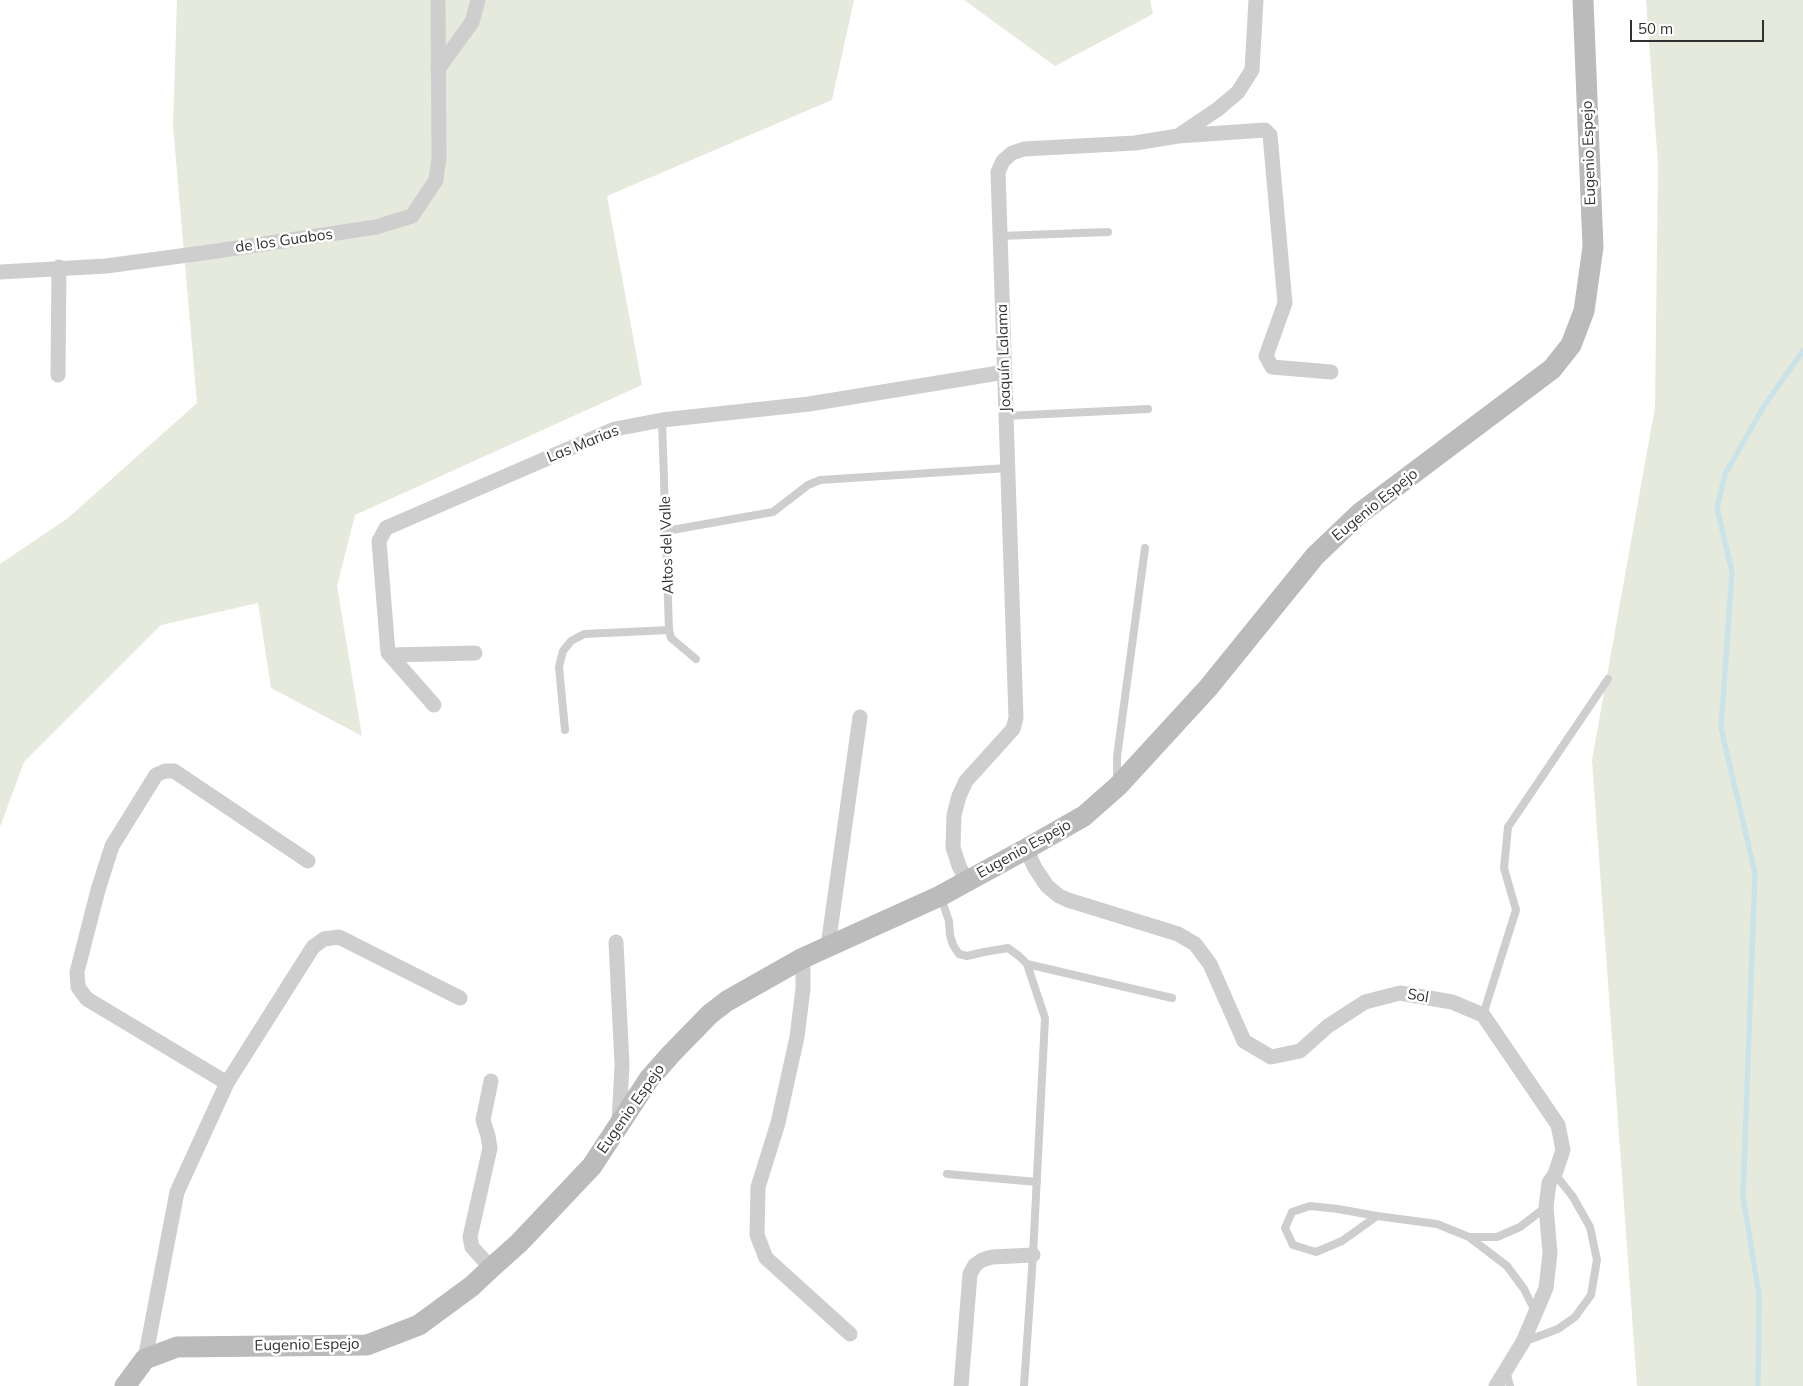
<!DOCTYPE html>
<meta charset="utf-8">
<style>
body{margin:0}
#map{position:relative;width:1803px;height:1386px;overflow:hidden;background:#fff;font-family:Mulish,sans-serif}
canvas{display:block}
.scale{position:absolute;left:1630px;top:20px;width:134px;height:22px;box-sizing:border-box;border:2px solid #313131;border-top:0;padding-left:6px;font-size:15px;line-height:18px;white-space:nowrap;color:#313131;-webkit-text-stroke:4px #fff;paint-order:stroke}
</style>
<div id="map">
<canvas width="1803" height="1386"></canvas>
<div class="scale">50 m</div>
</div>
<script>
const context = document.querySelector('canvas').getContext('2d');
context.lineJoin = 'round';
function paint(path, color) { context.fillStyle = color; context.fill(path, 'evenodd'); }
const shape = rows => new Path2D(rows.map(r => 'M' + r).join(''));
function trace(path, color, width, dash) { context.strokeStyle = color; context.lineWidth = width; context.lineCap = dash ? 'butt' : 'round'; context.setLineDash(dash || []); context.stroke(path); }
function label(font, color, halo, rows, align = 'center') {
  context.font = font + ' Mulish,sans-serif'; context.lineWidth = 5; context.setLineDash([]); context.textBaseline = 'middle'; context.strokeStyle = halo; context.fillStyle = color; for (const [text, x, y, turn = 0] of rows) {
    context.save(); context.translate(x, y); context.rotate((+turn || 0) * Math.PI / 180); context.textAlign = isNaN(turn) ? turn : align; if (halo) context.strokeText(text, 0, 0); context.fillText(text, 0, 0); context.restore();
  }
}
paint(shape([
 [177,0,854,0,832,100,607,196,642,385,355,515,337,586,362,736,271,688,258,603,161,625,24,762,0,827,0,564,68,518,197,403,173,126],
 [964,0,1150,0,1153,14,1055,66],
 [1646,0,1803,0,1803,1386,1637,1386,1592,760,1655,407,1658,165]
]), '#e6eadd');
trace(shape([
 [1758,1386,1759,1295,1743,1196,1755,873,1721,728,1732,572,1717,508,1725,474,1764,406,1803,351]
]), '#cae3e9', 5.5);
trace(shape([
 [1000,236,1108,232],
 [1006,416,1148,409],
 [662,420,669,630,671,638,677,643,696,659],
 [666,531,773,512,808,485,820,480,1008,468],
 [565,730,559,667,563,651,571,641,584,634,669,630],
 [1117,781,1117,757,1145,548],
 [941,898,949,921,950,935,953,945,959,954,967,956,984,952,1008,948,1019,956,1027,964,1045,1018,1033,1255,1024,1386],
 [1027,964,1172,998],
 [1483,1015,1516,910,1504,868,1508,827,1608,679],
 [947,1174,1037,1182],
 [1377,1216,1342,1241,1316,1252,1293,1245,1285,1228,1292,1212,1310,1206,1338,1209,1377,1216,1437,1224,1469,1237,1497,1237,1520,1227,1546,1207],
 [1469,1237,1507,1266,1524,1289,1535,1311],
 [1523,1342,1558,1329,1575,1317,1591,1295,1597,1260,1590,1227,1573,1197,1555,1174],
 [1506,1371,1510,1386]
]), '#cecece', 8);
trace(shape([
 [438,69,472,22,478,0],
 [1178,136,1265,130,1270,135,1285,303,1266,356,1272,367,1331,372],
 [0,272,106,266,210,252,376,227,412,216,436,180,439,157,438,0],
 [58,375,59,267],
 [475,653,390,655,388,653,379,541,386,528,615,429,662,420,809,404,1005,372],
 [390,655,434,705],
 [1026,849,1035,868,1047,886,1059,896,1068,900,1178,934,1195,944,1210,964,1244,1041,1271,1057,1300,1051,1328,1026,1365,1002,1400,993,1452,1002,1483,1015,1558,1125,1563,1150,1555,1174,1549,1183,1546,1207,1550,1253,1546,1288,1523,1342,1496,1386],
 [967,882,959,866,953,847,954,815,959,796,966,781,1013,729,1016,718,998,172,1003,161,1012,153,1024,149,1135,143,1178,136,1218,109,1238,92,1252,70,1256,0],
 [616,942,622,1065,619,1123],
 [828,946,860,717],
 [803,958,803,989,797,1037,778,1123,758,1187,757,1235,766,1258,850,1334],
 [491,1081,483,1120,488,1136,490,1148,470,1237,472,1247,491,1268],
 [227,1083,87,999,78,987,77,972,98,890,112,846,156,775,165,771,174,771,308,861],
 [145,1359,177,1192,227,1083,313,947,324,939,339,937,460,998],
 [961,1386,970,1274,975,1265,982,1260,992,1257,1033,1255]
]), '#cecece', 15);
trace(shape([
 [125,1386,145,1359,177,1347,367,1345,419,1325,472,1286,491,1268,519,1243,592,1166,649,1079,671,1054,710,1014,727,1001,803,958,940,896,1026,849,1084,816,1118,786,1208,688,1315,556,1359,514,1552,369,1571,345,1584,311,1593,247,1583,0]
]), '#bbb', 21);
label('15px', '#313131', '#fff', [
 ["Eugenio Espejo",1589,153,-92],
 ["de los Guabos",284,241,-8],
 ["Joaquín Lalama",1004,358,-92],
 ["Las Marias",583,444,-22],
 ["Eugenio Espejo",1375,505,-39],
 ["Altos del Valle",667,545,-92],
 ["Eugenio Espejo",1024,849,-29],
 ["Sol",1418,996,10],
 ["Eugenio Espejo",631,1109,-55],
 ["Eugenio Espejo",307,1345,-1]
]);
</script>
